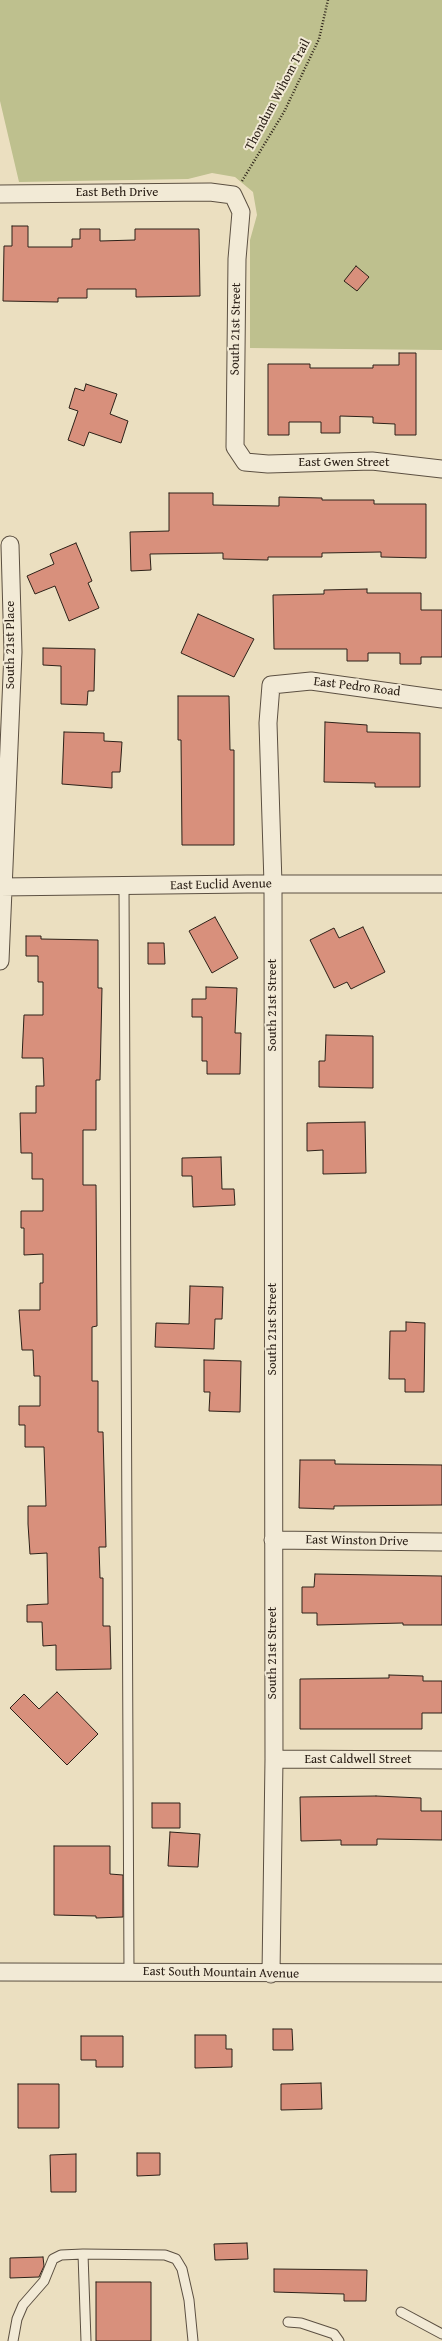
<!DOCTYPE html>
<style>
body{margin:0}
canvas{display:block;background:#ebdfc0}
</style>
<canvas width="442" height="2341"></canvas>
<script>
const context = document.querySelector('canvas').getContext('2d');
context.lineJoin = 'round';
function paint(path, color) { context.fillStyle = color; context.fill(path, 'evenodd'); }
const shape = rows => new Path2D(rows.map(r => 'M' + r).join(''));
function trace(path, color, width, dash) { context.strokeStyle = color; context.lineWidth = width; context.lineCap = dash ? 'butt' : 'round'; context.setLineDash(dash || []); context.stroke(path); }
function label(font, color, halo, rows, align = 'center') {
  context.font = font + ' "Gentium Book Plus",serif'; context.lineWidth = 4; context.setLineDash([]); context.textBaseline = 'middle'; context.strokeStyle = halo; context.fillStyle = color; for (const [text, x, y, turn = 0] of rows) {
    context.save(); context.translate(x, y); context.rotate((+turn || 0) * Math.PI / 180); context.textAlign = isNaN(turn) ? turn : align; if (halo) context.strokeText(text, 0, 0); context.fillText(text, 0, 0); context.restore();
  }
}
paint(shape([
 [0,0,442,0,442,350,250,348,250,240,257,215,253,192,235,177,212,173,188,179,19,182,0,101]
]), '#bec08e');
const building = shape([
 [12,226,28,226,28,247,72,247,72,239,80,239,80,229,100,229,100,241,135,240,135,229,199,229,200,296,136,297,136,289,87,289,87,298,58,298,58,302,3,301,4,246,12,246,12,226],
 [356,266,369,277,357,291,344,281,356,266],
 [399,353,416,353,416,435,395,435,395,424,373,423,373,417,340,416,340,433,321,433,321,422,289,422,289,435,268,435,268,364,310,364,310,368,373,368,373,365,399,365,399,353],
 [86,384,117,394,110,414,128,421,121,443,89,432,84,446,68,440,78,411,69,408,75,388,84,391,86,384],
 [169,493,213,493,213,505,279,506,279,497,322,498,322,500,374,500,374,504,426,504,426,558,381,557,381,552,322,553,322,557,268,557,268,560,223,559,223,553,150,554,151,570,131,571,130,532,169,531,169,493],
 [76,543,92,581,88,583,99,608,69,621,55,586,35,594,27,576,54,564,50,554,76,543],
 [367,589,367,593,421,593,421,610,442,610,442,657,421,657,421,664,400,664,400,653,368,653,368,661,347,661,347,649,274,649,273,595,324,594,324,590,367,589],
 [198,614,254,639,234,677,181,653,198,614],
 [43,648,95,649,94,691,88,691,87,705,61,704,61,666,43,665,43,648],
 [178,696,229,696,230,750,234,750,234,845,182,845,181,740,178,740,178,696],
 [325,722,367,725,367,732,420,733,420,787,375,787,375,783,324,782,325,722],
 [64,732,104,733,104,741,122,742,120,772,112,772,112,788,62,784,64,732],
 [215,917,238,958,212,973,189,931,215,917],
 [363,927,385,972,351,989,347,982,334,988,310,940,334,928,339,938,363,927],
 [26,936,41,936,41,939,98,940,98,988,102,988,100,1080,96,1080,96,1130,83,1130,83,1185,96,1185,97,1326,92,1327,92,1381,98,1381,98,1432,103,1432,106,1547,99,1547,100,1578,103,1578,103,1626,110,1626,111,1669,56,1670,56,1645,43,1646,42,1622,27,1622,27,1605,48,1604,47,1553,30,1554,28,1524,28,1506,46,1506,44,1447,25,1447,25,1425,19,1425,19,1406,40,1406,40,1376,34,1376,33,1350,22,1350,19,1310,40,1310,40,1283,43,1283,43,1254,24,1255,24,1228,21,1228,21,1211,43,1211,43,1179,32,1179,32,1153,21,1153,20,1113,36,1113,36,1086,44,1086,43,1058,22,1058,24,1015,43,1015,43,982,38,982,38,956,26,956,26,936],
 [148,943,164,943,165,964,148,964,148,943],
 [206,987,237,988,235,1033,241,1033,240,1074,207,1074,207,1061,202,1061,202,1017,192,1017,192,999,206,999,206,987],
 [326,1035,373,1036,373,1088,319,1087,319,1061,325,1061,326,1035],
 [365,1122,366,1173,323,1174,323,1150,307,1151,307,1123,365,1122],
 [221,1157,222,1189,234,1189,235,1205,193,1207,192,1176,182,1176,182,1158,221,1157],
 [190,1286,223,1287,222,1319,215,1319,214,1349,155,1347,156,1323,189,1324,190,1286],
 [406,1322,425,1323,424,1392,405,1392,405,1379,389,1379,390,1331,406,1331,406,1322],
 [204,1360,241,1361,240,1412,209,1411,210,1392,204,1392,204,1360],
 [300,1460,335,1460,335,1464,442,1465,442,1505,334,1506,334,1509,299,1508,300,1460],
 [315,1574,442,1576,442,1625,403,1625,403,1623,317,1625,317,1613,302,1613,302,1587,314,1587,315,1574],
 [389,1675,423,1676,423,1681,442,1681,442,1713,422,1713,422,1729,300,1729,300,1679,389,1678,389,1675],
 [57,1692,98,1734,67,1765,10,1708,24,1694,39,1709,57,1692],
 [376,1796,421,1798,421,1811,442,1811,442,1840,377,1839,377,1845,341,1845,341,1840,301,1841,300,1797,376,1796],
 [152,1803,180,1803,180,1828,152,1828,152,1803],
 [170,1832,200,1834,198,1867,168,1866,170,1832],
 [54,1846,110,1846,110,1874,123,1875,123,1917,96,1918,96,1916,54,1915,54,1846],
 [273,2029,292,2029,293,2050,273,2050,273,2029],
 [195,2035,226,2035,226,2049,232,2049,232,2067,195,2068,195,2035],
 [81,2036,123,2036,123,2067,96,2067,96,2060,81,2060,81,2036],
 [321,2083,322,2109,281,2110,281,2084,321,2083],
 [18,2084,59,2084,59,2128,18,2128,18,2084],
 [137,2153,160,2153,160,2175,137,2176,137,2153],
 [76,2154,76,2192,51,2192,50,2155,76,2154],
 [247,2243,248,2259,215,2260,214,2244,247,2243],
 [43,2257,44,2266,39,2277,10,2278,10,2258,43,2257],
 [274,2269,367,2270,366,2301,344,2301,344,2294,274,2292,274,2269],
 [96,2282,151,2282,151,2341,96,2341,96,2282]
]);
paint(building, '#d8907c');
trace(building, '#2c2118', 1);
const lane = shape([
 [124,886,129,1972],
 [83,2254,86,2341],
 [401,2312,442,2334],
 [288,2322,301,2323,334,2334,339,2341],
 [13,2341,17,2319,23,2305,44,2281,53,2259,61,2255,83,2254,165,2255,176,2259,182,2269,189,2300,193,2341]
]);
const street = shape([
 [0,194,210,192,233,195,241,212,237,259,235,447,245,462,268,464,372,461,442,469],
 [0,887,247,884,442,884],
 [0,961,13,652,10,545],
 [273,1540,442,1542],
 [274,1759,442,1760],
 [0,1972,442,1973],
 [271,1974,274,1759,273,884,268,723,271,685,311,681,442,699]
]);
trace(lane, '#5c5042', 11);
trace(street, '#5c5042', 19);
trace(shape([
 [242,181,284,112,319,39,328,0]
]), '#2c2118', 2.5, [1, 2]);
trace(lane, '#f2ead6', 9);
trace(street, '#f2ead6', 17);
label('13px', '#2c2118', '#f2ead6', [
 ["Thondum Wihom Trail",278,95,-62],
 ["East Beth Drive",117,193],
 ["South 21st Street",236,329,-89],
 ["East Gwen Street",344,463],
 ["South 21st Place",11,645,-90],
 ["East Pedro Road",357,687,7],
 ["East Euclid Avenue",221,885,-1],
 ["South 21st Street",273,1005,-90],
 ["South 21st Street",273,1329,-90],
 ["East Winston Drive",357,1541,1],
 ["South 21st Street",273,1653,-90],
 ["East Caldwell Street",358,1760],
 ["East South Mountain Avenue",221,1973,1]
]);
</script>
